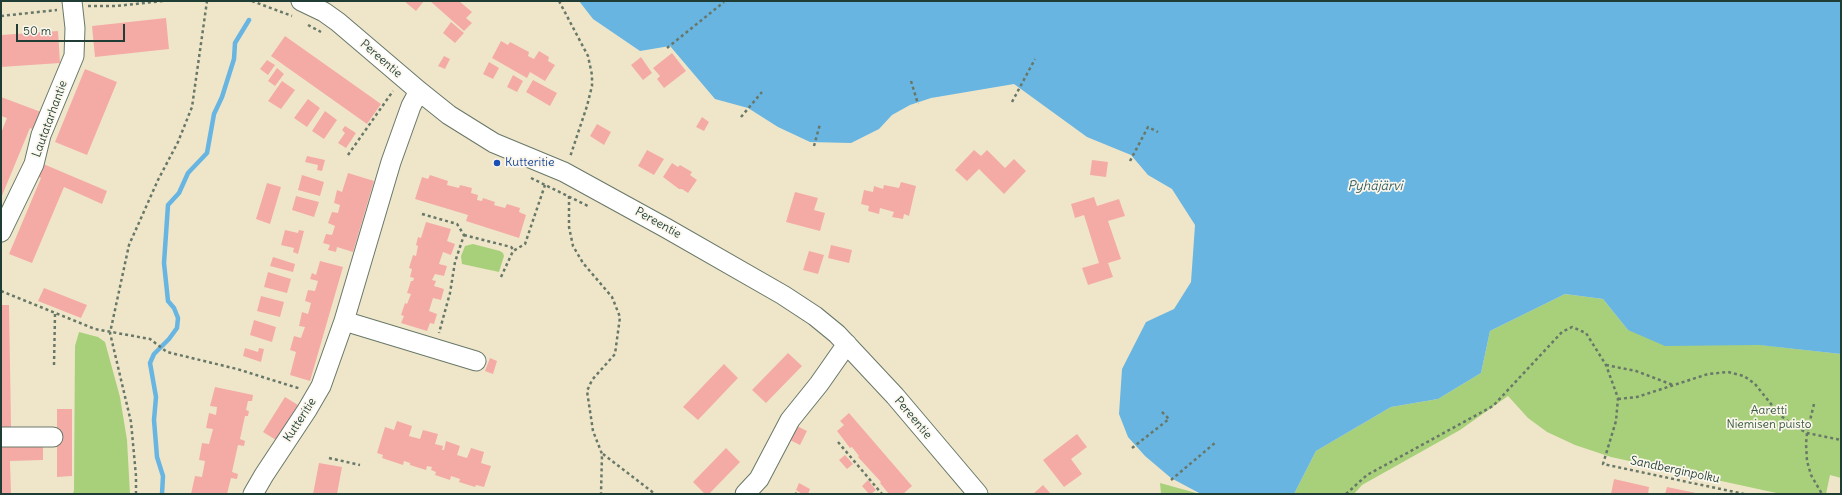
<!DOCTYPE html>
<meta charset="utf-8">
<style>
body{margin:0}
#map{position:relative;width:1842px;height:495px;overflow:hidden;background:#efe6ca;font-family:Delius,sans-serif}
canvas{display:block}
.frame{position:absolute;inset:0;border:2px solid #1f3d34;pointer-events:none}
.scale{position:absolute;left:16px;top:24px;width:109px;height:18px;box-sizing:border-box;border:2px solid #1f3d34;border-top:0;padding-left:5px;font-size:12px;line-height:14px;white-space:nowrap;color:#1f3d34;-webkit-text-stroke:3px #fbf7ec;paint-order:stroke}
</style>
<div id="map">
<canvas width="1842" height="495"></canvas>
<div class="frame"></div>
<div class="scale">50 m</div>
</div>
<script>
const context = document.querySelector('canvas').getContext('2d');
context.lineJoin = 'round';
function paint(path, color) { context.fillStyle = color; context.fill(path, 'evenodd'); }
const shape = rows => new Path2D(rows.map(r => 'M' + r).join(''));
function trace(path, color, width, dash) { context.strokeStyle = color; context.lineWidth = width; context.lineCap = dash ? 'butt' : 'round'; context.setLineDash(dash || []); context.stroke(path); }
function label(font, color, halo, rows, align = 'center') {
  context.font = font + ' Delius,sans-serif'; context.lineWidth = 3.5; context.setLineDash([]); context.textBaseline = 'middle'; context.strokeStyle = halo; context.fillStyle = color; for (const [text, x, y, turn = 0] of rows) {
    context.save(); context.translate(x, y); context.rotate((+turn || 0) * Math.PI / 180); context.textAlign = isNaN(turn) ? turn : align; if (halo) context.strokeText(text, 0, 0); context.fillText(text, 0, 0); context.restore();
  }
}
paint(shape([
 [473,244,500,251,503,253,504,256,499,272,462,264,461,256,465,246],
 [1565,294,1603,299,1628,330,1841,354,1841,478,1830,475,1826,494,1781,494,1611,457,1575,445,1547,432,1528,418,1508,396,1460,430,1362,485,1354,494,1294,494,1316,451,1391,407,1438,399,1481,373,1490,331],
 [79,332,98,337,105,342,120,397,127,440,130,494,73,494,74,490,75,346],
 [1160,483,1200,494,1161,494]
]), '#a8d07b');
paint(shape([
 [579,1,1841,1,1841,354,1759,345,1665,346,1628,330,1603,299,1565,294,1490,331,1481,373,1438,399,1391,407,1316,451,1294,494,1201,494,1171,478,1145,456,1128,437,1119,414,1122,369,1146,322,1174,309,1191,282,1195,225,1172,189,1148,175,1131,155,1087,137,1014,84,931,98,910,105,892,115,879,129,851,143,810,142,778,127,748,108,715,99,670,46,640,51,593,19]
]), '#68b5e2');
trace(shape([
 [162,494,163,476,157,457,154,420,156,397,150,363,154,354,169,339,177,328,178,318,174,308,168,301,164,263,168,205,179,193,188,173,207,153,214,114,222,97,234,59,235,43,249,20]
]), '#68b5e2', 4.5);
paint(shape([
 [404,1,424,1,416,11],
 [430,1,459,1,472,12,466,18,472,23,464,31],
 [166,18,169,49,95,57,92,26],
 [451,22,464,33,455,43,443,33],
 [58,31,60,63,1,67,1,35],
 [285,36,381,104,367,124,271,56],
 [501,41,508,45,510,42,529,52,528,56,534,59,539,51,549,57,548,61,555,65,545,81,530,72,527,78,492,58],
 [672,53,686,71,664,88,657,79,660,76,653,68],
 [444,56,450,59,445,69,438,66],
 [641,57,652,73,643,80,631,65],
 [267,60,275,65,268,75,260,69],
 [489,62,499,68,493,79,483,74],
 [277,68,284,74,275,86,268,81],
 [85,69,117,82,87,155,55,142],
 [513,75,523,81,517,92,507,87],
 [533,80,557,93,550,106,526,92],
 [282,81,295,90,281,109,268,101],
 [1,97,41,112,34,130,30,128,1,198,1,133,7,118,1,116],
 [308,99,320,108,307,127,294,118],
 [325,111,337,120,324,139,312,131],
 [702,117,709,122,704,131,696,127],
 [597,124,611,132,604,145,590,136],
 [345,126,356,133,346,148,338,143,345,133,342,130],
 [647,150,664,159,654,175,638,166],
 [974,150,981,156,987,150,1005,168,1014,159,1026,171,1004,194,979,169,967,181,955,170],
 [307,156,325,160,322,171,317,170,318,165,305,162],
 [1092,160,1108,162,1106,177,1090,175],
 [41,163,107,191,102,204,64,187,32,263,9,254,41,178,36,176],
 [672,163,678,167,680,165,692,172,690,175,697,180,688,193,682,189,679,189,663,177],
 [348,173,374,181,353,252,337,247,336,252,328,250,330,245,323,243,326,234,332,235,335,226,328,223,332,212,338,213,340,205,334,203,337,190,342,192],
 [302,175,324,182,320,196,298,190],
 [430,175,448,181,447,185,459,188,460,185,472,188,471,193,478,195,477,200,482,201,483,198,495,202,494,205,505,208,507,204,520,208,519,212,526,215,519,238,466,221,468,215,415,199,422,177,428,179],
 [901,182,916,186,909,216,904,214,903,219,892,217,894,212,880,208,879,214,868,211,869,206,861,204,864,190,873,192,874,186,883,189,884,185,899,188],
 [267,183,281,187,270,224,256,219],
 [795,192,818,198,814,210,825,213,820,231,786,222],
 [296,196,319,202,314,217,292,210],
 [1094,197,1097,206,1119,199,1125,216,1108,221,1121,259,1108,263,1113,277,1088,285,1082,268,1099,263,1084,215,1075,218,1071,204],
 [426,222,451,229,447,241,455,244,451,255,443,252,439,264,447,266,444,276,435,274,432,280,436,281,434,286,444,289,441,300,433,298,429,311,437,314,434,324,430,323,427,331,401,323,404,316,401,315,405,303,407,304,411,294,407,293,411,281,413,281,414,278,410,277,412,269,409,268,413,255,416,256,418,246,416,245,418,237,421,238],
 [285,230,298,233,299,230,304,231,298,254,293,252,294,248,281,245],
 [831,245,852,250,849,263,828,258],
 [809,251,824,255,818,274,803,270],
 [273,257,295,264,293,272,270,266],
 [320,261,343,267,310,381,290,375,296,352,290,350,294,336,301,338,305,327,299,326,302,312,308,314,311,303,305,301,308,290,315,291,318,281,310,279,312,273,316,275],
 [268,272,291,279,287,293,264,287],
 [44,288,87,305,81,318,38,301],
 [261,296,284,302,280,317,257,311],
 [1,305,9,305,11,427,1,428],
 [254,320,276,327,272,342,250,335],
 [245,348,258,352,259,348,264,349,261,362,243,356],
 [788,353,802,366,766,403,752,390],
 [490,358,497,361,493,374,485,371],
 [724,364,738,378,698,420,683,407],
 [215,387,253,395,252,401,248,401,246,410,249,411,248,416,245,416,240,439,245,441,244,446,238,445,232,472,238,474,237,479,231,478,227,494,191,494,195,476,202,477,205,461,199,460,202,443,209,444,213,429,206,428,209,413,216,415,217,407,210,406],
 [285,397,298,405,276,440,263,432],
 [57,409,72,409,72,476,57,477],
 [849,413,912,486,903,494,889,494,880,483,881,482,858,457,859,456,852,447,850,448,837,431,844,425,840,421],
 [397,421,412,426,409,436,420,439,423,430,438,434,435,444,443,446,442,450,444,450,446,441,460,446,457,455,467,458,471,448,484,452,481,463,491,466,484,487,476,485,475,487,459,482,460,479,451,476,450,480,435,475,436,472,431,470,432,467,427,466,426,470,410,465,410,463,404,461,403,465,382,458,383,455,377,453,385,427,394,430],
 [795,425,807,431,800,445,788,439],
 [1077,434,1087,447,1071,459,1082,474,1064,487,1043,460],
 [1,447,43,447,43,460,10,461,11,494,1,494],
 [726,448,740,462,709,494,705,494,693,482],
 [845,455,853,464,847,469,839,460],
 [319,463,342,467,337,494,313,494],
 [1614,479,1649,487,1648,494,1611,494],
 [868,480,876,490,871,494,869,494,862,486],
 [799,483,810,489,808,494,802,494,796,490],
 [1043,485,1051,494,1033,494],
 [1667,487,1696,493,1696,494,1665,494]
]), '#f4aba6');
const minor = shape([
 [301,1,324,12,338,22,419,91,449,115,494,143,564,172,666,228,783,295,815,316,837,334,895,396,978,494],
 [1,232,34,164,41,135,74,56,75,28,72,1],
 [344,321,476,361],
 [1,437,53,437],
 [253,494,264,475,307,410,321,386,344,321,391,162,411,106,419,91],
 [745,494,759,479,790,420,819,384,847,344]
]);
trace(minor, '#687868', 21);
trace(shape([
 [252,1,292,16],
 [559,1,588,56,592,75,592,86,587,106,570,157],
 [88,6,116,6,163,1],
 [1,16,57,10],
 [308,25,321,32],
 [667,48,724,2],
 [911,81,918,104],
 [1012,102,1035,59],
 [741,117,762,92],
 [814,146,820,124],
 [348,155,393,91],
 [1130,161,1148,127,1158,132],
 [531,178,588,206],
 [569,196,569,227,573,246,583,263,612,297,620,317,615,354,592,380,587,391,593,431,602,454,601,494],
 [422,214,457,224,464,235,455,262,450,293,439,333],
 [464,235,511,247,514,250],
 [501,277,513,251,525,244,545,185],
 [1,291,95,329,150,339,167,352,237,369,301,389],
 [54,365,55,314],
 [1606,365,1636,371,1673,385],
 [1618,399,1637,397,1708,374,1728,372,1744,376,1755,384,1779,414,1791,424,1807,433,1841,440],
 [1814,404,1807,433,1806,444,1807,461,1811,475,1822,494],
 [838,442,882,494],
 [1132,448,1169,419,1160,410],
 [603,454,655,494],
 [329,458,360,465],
 [1171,480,1216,442],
 [795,493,796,494],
 [136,494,136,476,131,422,110,333,129,245,158,180,178,142,192,107,207,1],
 [1346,494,1367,475,1493,406,1562,332,1572,327,1586,333,1606,365,1618,398,1616,421,1603,464,1744,494]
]), '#687868', 2.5, [3, 3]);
trace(minor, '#fff', 19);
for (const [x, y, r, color] of [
 [497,163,4,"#1a4fb4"]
]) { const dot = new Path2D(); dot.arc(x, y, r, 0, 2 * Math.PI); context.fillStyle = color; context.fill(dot); trace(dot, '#fbf7ec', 1.5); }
label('12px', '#1f3d34', '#fbf7ec', [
 ["Pereentie",381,59,41],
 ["Lautatarhantie",50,119,-70],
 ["Pereentie",658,223,29],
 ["Pereentie",913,418,50],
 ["Kutteritie",300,420,-57],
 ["Sandberginpolku",1675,470,12]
]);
label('12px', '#164399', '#fbf7ec', [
 ["Kutteritie",505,163]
], 'left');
label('12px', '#3a5a42', '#fbf7ec', [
 ["Aaretti",1769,411],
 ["Niemisen puisto",1769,425]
]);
label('italic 13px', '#315b60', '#fbf7ec', [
 ["Pyhäjärvi",1375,186]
]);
</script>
